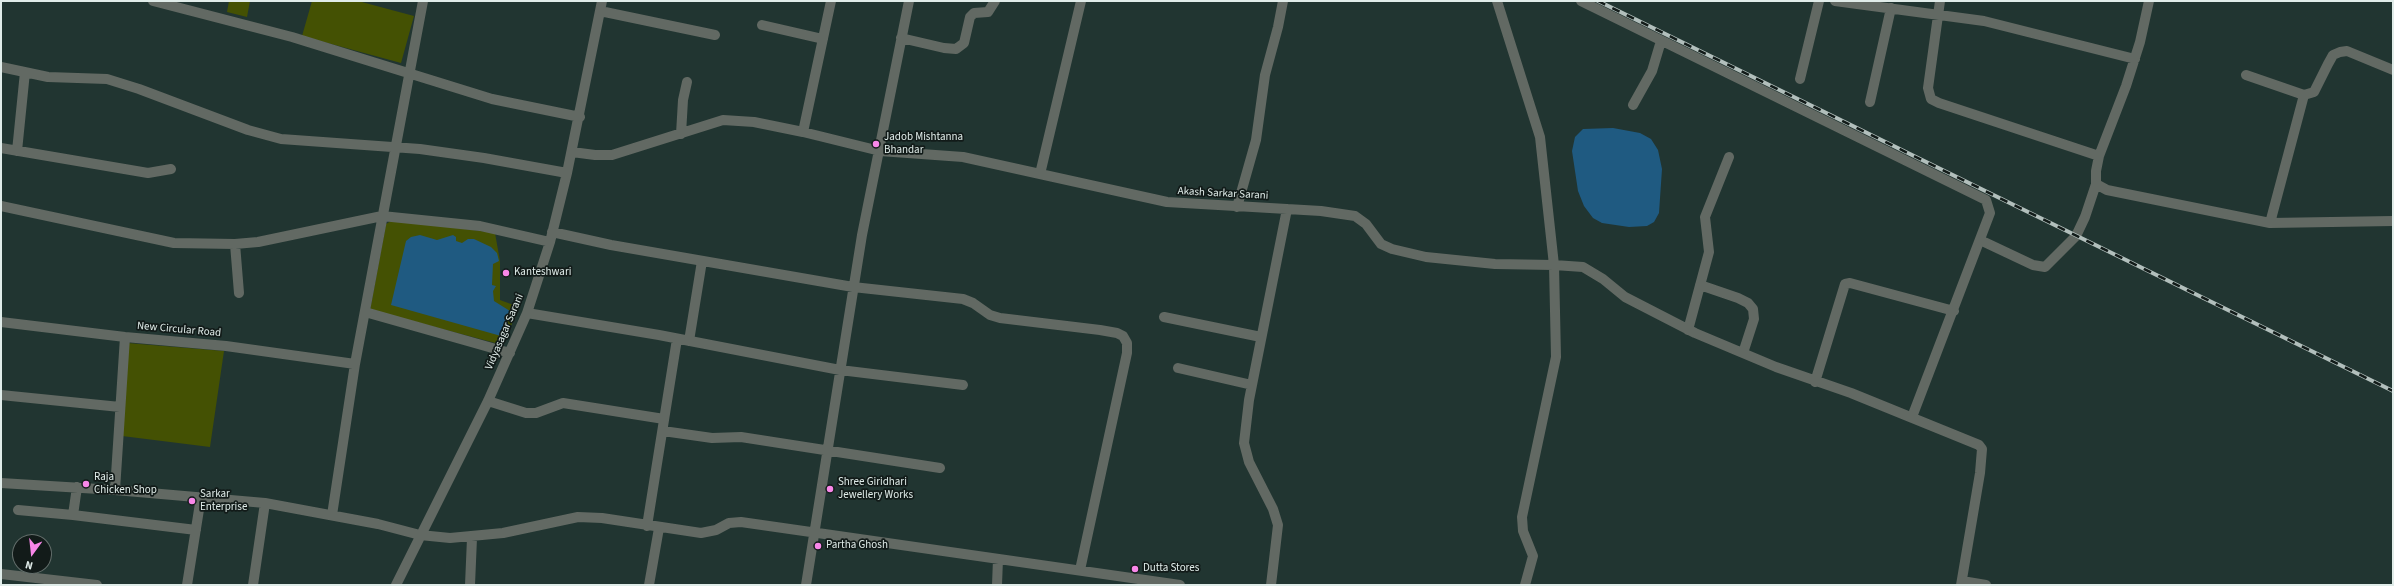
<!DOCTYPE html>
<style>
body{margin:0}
#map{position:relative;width:2394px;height:586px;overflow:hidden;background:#213531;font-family:"Source Sans 3",sans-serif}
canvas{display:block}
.frame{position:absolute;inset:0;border:2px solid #e0ece9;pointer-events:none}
.north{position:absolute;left:12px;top:534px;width:40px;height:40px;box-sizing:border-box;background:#121b19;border:1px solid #646f6c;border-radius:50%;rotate:195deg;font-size:11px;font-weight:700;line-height:16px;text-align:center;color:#e0ece9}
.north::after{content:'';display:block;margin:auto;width:14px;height:18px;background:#f987e9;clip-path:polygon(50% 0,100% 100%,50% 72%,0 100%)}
</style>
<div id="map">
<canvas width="2394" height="586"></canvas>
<div class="frame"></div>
<div class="north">N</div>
</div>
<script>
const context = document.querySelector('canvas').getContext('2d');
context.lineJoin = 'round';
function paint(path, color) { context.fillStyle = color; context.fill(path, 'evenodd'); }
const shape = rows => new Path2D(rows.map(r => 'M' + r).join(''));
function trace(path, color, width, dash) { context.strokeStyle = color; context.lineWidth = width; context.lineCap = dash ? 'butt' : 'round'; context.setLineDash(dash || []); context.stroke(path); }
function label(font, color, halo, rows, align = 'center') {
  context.font = font + ' "Source Sans 3",sans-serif'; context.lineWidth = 3.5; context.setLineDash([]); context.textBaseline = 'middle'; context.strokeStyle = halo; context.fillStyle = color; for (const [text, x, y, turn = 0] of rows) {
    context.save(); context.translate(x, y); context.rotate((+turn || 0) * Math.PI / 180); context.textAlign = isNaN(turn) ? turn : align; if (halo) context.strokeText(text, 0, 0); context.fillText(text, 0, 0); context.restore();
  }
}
paint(shape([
 [229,1,250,1,247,17,227,12],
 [312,1,358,1,414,16,401,63,302,36],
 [399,220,495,233,500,261,500,300,519,307,503,345,370,310,386,224,391,221],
 [127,343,224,351,210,447,122,436]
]), '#445103');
paint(shape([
 [1613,128,1640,133,1651,139,1658,150,1662,169,1659,213,1654,222,1647,226,1629,227,1602,223,1593,218,1584,206,1578,191,1572,151,1575,137,1583,129],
 [420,235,437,240,453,235,456,237,456,241,462,243,468,239,474,239,491,247,497,253,499,261,493,264,492,285,496,286,493,291,494,301,510,311,501,336,391,305,406,241,411,237]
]), '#1f5a81');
trace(shape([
 [153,1,292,37,492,99,580,117],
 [831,1,803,132,880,151,963,157,1167,202,1321,211,1355,216,1366,224,1381,244,1392,249,1426,257,1495,264,1554,265,1556,357,1522,517,1523,531,1533,556,1525,585],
 [1497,1,1540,137,1554,265,1583,267,1603,279,1625,297,1695,333,1776,367,1851,393,1979,445,1982,449,1980,473,1961,585],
 [1581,1,1986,200,1990,213,1912,417],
 [1835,1,1984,21,2135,59],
 [1940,1,1928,88,1931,99,1939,103,2099,156],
 [2149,1,2140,42,2126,86,2099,156,2096,171,2096,184,2107,190,2270,223,2393,221],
 [600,11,715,35],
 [762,25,823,39],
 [901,38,944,48,956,49,964,43,970,17,974,13,988,12,995,1],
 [1,67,48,77,107,79,139,89,248,130,281,139,420,149,484,158,567,173],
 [2246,75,2304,95,2314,92,2328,64,2333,55,2340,52,2347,51,2393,70],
 [1800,79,1819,1],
 [1870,102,1891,8],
 [1633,105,1652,71,1661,41],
 [681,134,683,100,687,82],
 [1,148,148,173,171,169],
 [17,151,25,72],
 [572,152,595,155,612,155,723,120,754,122,803,132],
 [1040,174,1081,1],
 [1,206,174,243,235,244,258,242,382,216,480,226,550,242],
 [1237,207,1256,140,1265,75,1278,27,1283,1],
 [2270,223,2304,95],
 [552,232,611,245,853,287,963,299,973,303,990,315,1000,318,1100,330,1117,333,1123,336,1127,343,1127,353,1080,570],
 [1980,240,2033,265,2045,267,2076,236,2085,217,2096,184],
 [235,244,239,293],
 [1700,285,1738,298,1748,303,1753,309,1754,319,1743,353],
 [365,312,510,353],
 [527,313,659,335,840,370,963,385],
 [1164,317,1261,337],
 [1,322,125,337,226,346,355,364],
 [1688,330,1709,252,1705,217,1729,157],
 [689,341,702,261],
 [1178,368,1252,385],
 [1815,382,1845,284,1850,283,1954,311],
 [1,395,120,407],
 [488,401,526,413,536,413,563,403,664,419],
 [663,431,712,438,741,437,940,468],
 [1,483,115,490,265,503,378,524,420,535,450,538,503,533,578,517,602,518,701,533,716,530,729,523,741,522,1180,585],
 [115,490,125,337],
 [18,510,73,515,196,530],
 [73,515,77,487],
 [332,515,355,364,423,1],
 [647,526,677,339],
 [1,574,97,585],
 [1962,581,1986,585],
 [187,585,201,497],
 [253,585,265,503],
 [396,585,488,401,527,313,550,242,567,173,602,1],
 [470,585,472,538],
 [649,585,659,528],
 [806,585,862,235,909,1],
 [997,585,998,559],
 [1271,585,1278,525,1273,509,1249,462,1244,443,1249,400,1287,209]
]), '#626963', 10);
const rail = shape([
 [1598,1,2393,391]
]);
trace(rail, '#b2bfbc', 4);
trace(rail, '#121b19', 2.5, [8]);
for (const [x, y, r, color] of [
 [876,144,4,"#f987e9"],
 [506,273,4,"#f987e9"],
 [86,484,4,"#f987e9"],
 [830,489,4,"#f987e9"],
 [192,501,4,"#f987e9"],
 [818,546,4,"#f987e9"],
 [1135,569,4,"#f987e9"]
]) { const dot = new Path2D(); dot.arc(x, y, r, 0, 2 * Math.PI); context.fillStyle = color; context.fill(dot); trace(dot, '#121b19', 1.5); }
label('11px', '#e0ece9', '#121b19', [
 ["Jadob Mishtanna",884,138],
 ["Bhandar",884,151],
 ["Kanteshwari",514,273],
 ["Raja",94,478],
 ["Chicken Shop",94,491],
 ["Shree Giridhari",838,483],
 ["Jewellery Works",838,496],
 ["Sarkar",200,495],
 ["Enterprise",200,508],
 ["Partha Ghosh",826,546],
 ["Dutta Stores",1143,569]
], 'left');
label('11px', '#e0ece9', '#121b19', [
 ["Akash Sarkar Sarani",1223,194,3],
 ["New Circular Road",179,330,5],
 ["Vidyasagar Sarani",505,332,-67]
]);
</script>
